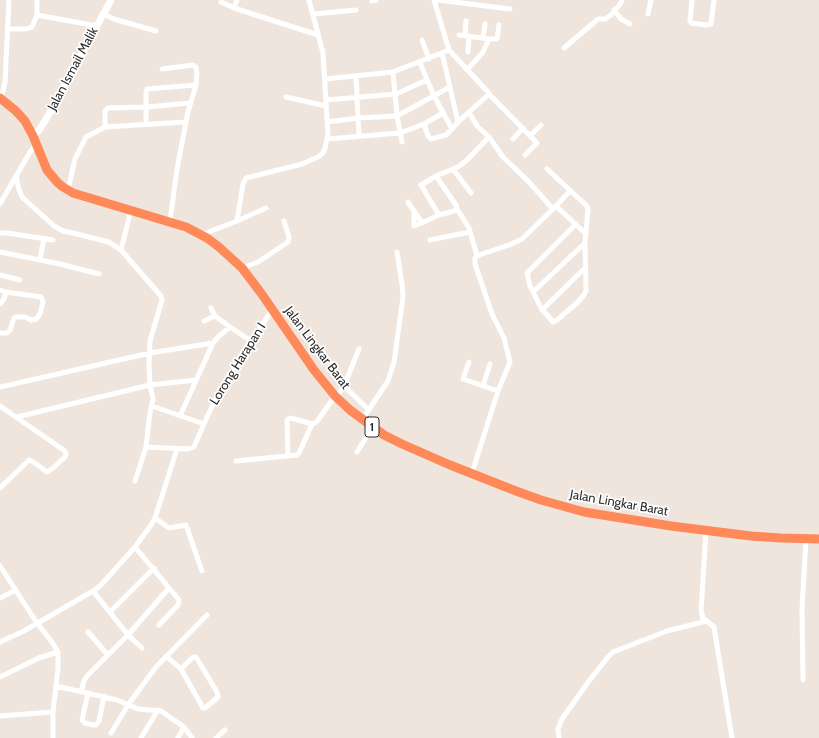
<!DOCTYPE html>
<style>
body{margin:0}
canvas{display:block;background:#efe5dd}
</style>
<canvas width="819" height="738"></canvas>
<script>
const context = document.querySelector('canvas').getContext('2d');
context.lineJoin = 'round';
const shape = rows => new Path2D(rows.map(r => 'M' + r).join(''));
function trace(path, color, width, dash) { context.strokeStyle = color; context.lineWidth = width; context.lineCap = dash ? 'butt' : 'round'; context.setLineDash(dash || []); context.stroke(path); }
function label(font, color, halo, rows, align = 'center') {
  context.font = font + ' Cabin,sans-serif'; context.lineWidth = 3.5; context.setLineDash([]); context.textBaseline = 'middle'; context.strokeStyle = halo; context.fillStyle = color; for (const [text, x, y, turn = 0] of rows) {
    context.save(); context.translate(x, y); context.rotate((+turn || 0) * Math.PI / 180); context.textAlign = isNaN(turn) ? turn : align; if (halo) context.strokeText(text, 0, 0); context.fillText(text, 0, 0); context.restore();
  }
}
trace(shape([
 [237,0,234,8,318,35],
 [438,0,510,9],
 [692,0,690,21,691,23,706,25,711,24,714,0],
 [372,1,376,0],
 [221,2,234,8],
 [614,10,621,19,630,24],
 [103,14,114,19,156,31],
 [314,14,356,10],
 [648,14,651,0],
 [37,15,97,26],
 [8,29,26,29,32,27,37,15,37,0],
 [459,35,489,39,483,52,467,70],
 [465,36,466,21],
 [483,38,485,24],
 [489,39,497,39,499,25],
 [422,40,429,59],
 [564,48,598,19,605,19,611,15,621,3,622,0],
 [468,52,469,36],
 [442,53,458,122],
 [420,63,434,96,452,129,458,122,488,95,488,92,449,50,434,0],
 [162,69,193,65,196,67,197,73,196,85,188,112,177,169,170,221],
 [393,72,397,116,402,142],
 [356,76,359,136],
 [325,79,393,72,449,50],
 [489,94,537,143,525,155],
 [286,97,326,106],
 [1,99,5,82,9,0],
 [326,100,396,94,427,80],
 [469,112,477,126,489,137,503,157,528,181,553,209,522,239,509,245,479,255,475,258,475,264,492,314,504,338,510,362,498,391,472,473],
 [186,122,105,127,105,111,108,108,146,107,190,103],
 [327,122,358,118,397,116,450,87],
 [146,124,146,92,147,89,196,85],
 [424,124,428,136,431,139,446,135,452,129],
 [530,136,541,125],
 [327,139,400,133,424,124,443,113],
 [513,139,523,128],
 [453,169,471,193],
 [547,169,587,206,588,210,585,243,586,291,584,295,577,303,557,320,553,322,541,308,530,286,527,273,576,224],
 [16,175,19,190,22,197,54,226,63,231,77,234,109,242,121,250],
 [436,176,456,205,457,209,454,211,439,215,421,185,436,176,458,167,466,161,489,137],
 [68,190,75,159,86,137,105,127],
 [408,202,422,223,439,215],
 [0,204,30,152,36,144],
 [556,206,585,233],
 [554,208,570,191],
 [457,209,469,228,477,256],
 [414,211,414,226,422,223],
 [237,221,266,208],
 [0,233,7,233,53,240],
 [201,235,237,221,243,184,246,178,302,164,318,157,323,153,325,148,328,134,323,53,309,0],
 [430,240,470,232],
 [0,252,60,264,99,274],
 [40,259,44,239],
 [242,268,258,262,288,242,289,237,284,221],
 [0,275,20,280],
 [0,290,6,292,4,299,0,304],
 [533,292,585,243],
 [211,308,215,316,230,327,251,341],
 [542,310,585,268],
 [204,321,215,316],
 [0,333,7,333,10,330,14,318,16,317,25,317,31,320,36,319,40,314,43,302,41,297,6,292],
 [469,362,463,379,498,391],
 [344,386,359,349],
 [483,386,490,364],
 [0,387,150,353,213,343],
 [337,397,344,386,369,410],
 [0,406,65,451,66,454,65,457,53,468,47,472,32,461,29,460,0,488],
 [152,406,204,424],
 [180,416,213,343,219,336,230,327],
 [17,417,150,385,149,366,150,341,162,300,161,296,121,250,131,210],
 [362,420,388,381,394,362,403,297,402,284,397,252],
 [146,447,150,413,153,399,150,385,196,380],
 [357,452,372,428],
 [288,456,287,421,288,419,291,418,312,424],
 [236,461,297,455,299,453,312,424,315,423,318,420,335,396],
 [135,481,146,447,188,449,194,447,207,417,221,388,240,357,272,310],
 [155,518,169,528,186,525,202,571],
 [706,530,701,611,703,618,714,627,732,738],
 [135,547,179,600,178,605,159,625],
 [0,566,37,623,52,642,58,652,58,668,53,712,53,738],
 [93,591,128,635,142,648],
 [0,598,16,590],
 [110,612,154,568],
 [88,632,108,655],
 [0,642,24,631,93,591,101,585,135,547,151,525,155,518,177,449],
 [166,656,181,669,203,708,205,708,218,697,217,692,196,657,193,657,181,669],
 [0,677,39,658,58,652],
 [803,680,802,609,806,539],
 [56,686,117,700,138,709,161,711,184,727,192,738],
 [81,692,84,681,87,676,128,635,169,588],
 [88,693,82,720,85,723,93,725,96,725,99,721,104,696],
 [0,716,53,712],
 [111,733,128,705,156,667,207,615],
 [141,738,158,710],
 [178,738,184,727],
 [216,738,225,730],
 [559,738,558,729,562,719,589,681,608,657,613,652,667,631,707,621]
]), '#fff', 5);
trace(shape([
 [33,136,40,129,52,109,111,0]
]), '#fff', 7);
trace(shape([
 [0,98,16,111,25,121,33,136,47,170,58,183,63,187,73,193,186,227,207,238,219,247,242,268,261,293,314,370,335,396,350,410,384,435,402,444,450,465,516,491,541,500,584,512,671,526,751,536,781,538,819,539]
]), '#ff8958', 9);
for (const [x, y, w] of [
 [372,427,14]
]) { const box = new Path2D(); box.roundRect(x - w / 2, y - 10, w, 20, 3); context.fillStyle = '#fff'; context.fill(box); trace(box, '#2c2c2c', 1); }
label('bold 12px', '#2c2c2c', null, [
 ["1",372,427]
]);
label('13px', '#2c2c2c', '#fff', [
 ["Jalan Ismail Malik",73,69,-62],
 ["Jalan Lingkar Barat",317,348,53],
 ["Lorong Harapan I",238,364,-58],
 ["Jalan Lingkar Barat",619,503,10]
]);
</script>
